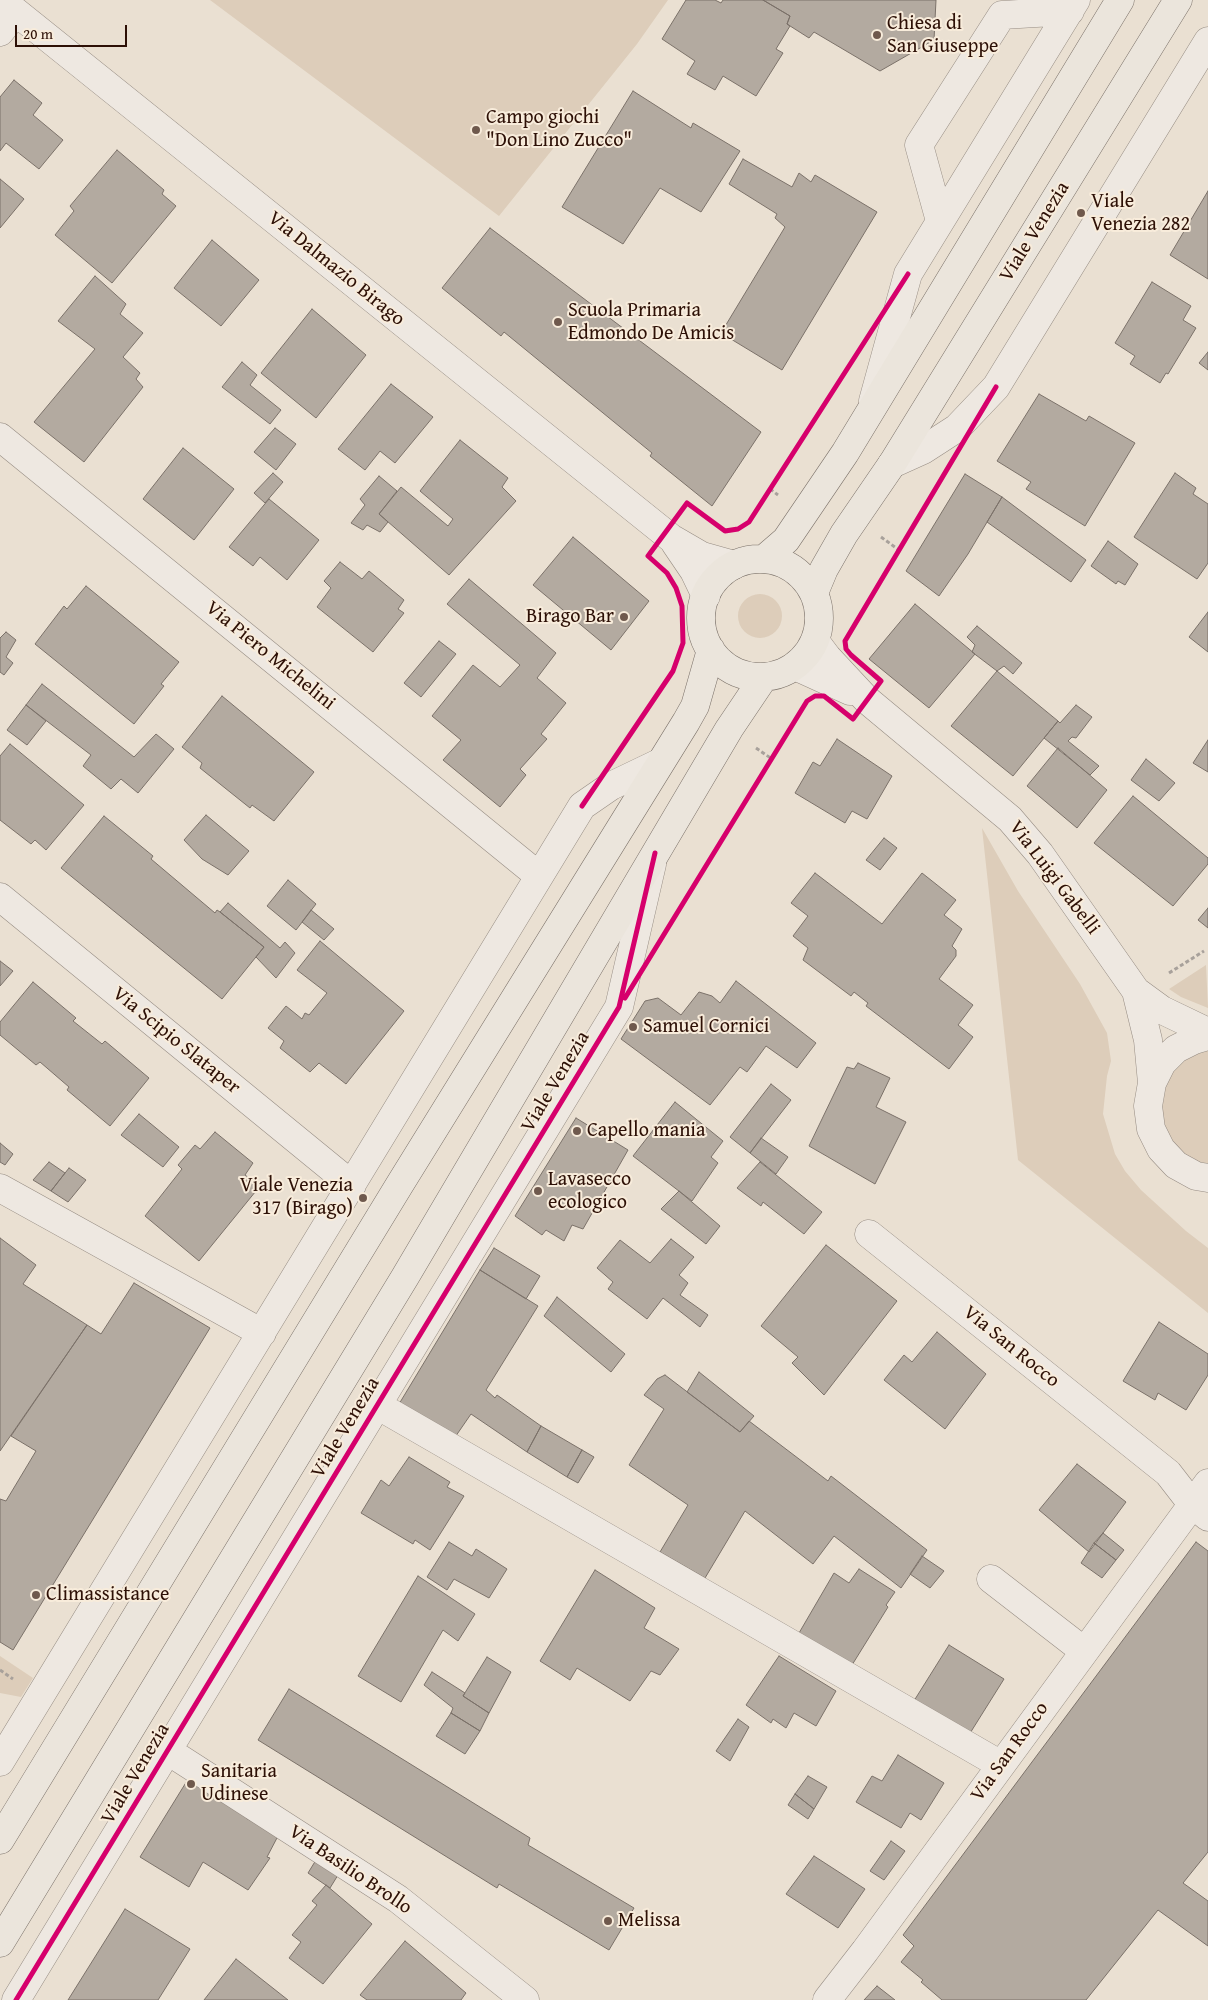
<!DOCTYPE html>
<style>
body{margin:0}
#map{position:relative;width:1208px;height:2000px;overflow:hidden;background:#eae0d2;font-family:"Gentium Book Plus",serif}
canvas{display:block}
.scale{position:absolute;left:15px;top:25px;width:112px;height:22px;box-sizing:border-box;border:2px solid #2d1006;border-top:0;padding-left:6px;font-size:15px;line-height:18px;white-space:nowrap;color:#2d1006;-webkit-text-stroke:4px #f8ecdb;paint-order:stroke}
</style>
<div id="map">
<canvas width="1208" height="2000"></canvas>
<div class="scale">20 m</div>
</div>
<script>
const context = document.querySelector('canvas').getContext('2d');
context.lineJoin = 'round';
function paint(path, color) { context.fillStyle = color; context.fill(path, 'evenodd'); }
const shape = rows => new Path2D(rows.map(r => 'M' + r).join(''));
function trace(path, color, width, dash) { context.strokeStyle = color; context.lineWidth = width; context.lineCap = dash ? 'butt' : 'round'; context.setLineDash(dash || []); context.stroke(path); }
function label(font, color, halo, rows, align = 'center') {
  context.font = font + ' "Gentium Book Plus",serif'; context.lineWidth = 4; context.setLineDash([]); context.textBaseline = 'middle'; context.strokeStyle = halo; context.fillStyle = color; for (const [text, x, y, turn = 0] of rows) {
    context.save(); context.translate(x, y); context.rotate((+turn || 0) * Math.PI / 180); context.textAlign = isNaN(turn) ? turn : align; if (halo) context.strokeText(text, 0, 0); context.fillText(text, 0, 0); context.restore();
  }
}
paint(shape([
 [210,0,668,0,637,44,499,216],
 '738 616a22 22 0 1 1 44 0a22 22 0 1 1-44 0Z',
 [982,828,1018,891,1080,984,1107,1033,1111,1061,1107,1076,1103,1114,1115,1154,1125,1171,1141,1190,1186,1231,1208,1248,1208,1313,1018,1160],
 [1206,965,1208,1008,1181,997,1169,989],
 [1208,1045,1208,1169,1190,1163,1162,1131,1159,1089,1183,1056],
 [0,1656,33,1678,21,1697,0,1693]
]), '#ddcdba');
const building = shape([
 [686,0,715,0,721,3,723,0,763,0,790,16,787,24,790,26,776,49,783,53,756,96,723,76,715,90,687,74,695,61,662,39,686,0],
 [763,0,936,0,934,40,880,71,814,32,809,38,787,24,790,16,763,0],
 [14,80,42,103,33,115,63,140,39,169,6,143,0,151,0,97,14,80],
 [633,91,691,128,693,123,740,151,701,212,660,188,623,244,562,207,633,91],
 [117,150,164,190,162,194,176,206,112,283,55,235,74,211,70,206,117,150],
 [743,159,792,187,799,173,811,182,815,175,877,212,782,370,721,333,785,227,775,218,777,214,729,184,743,159],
 [0,179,24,199,0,228,0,179],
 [1208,191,1208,279,1170,255,1208,191],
 [490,228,761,432,712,506,650,456,652,453,504,332,501,336,442,288,490,228],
 [212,240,259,280,221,326,174,288,212,240],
 [95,276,126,304,120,314,143,333,123,357,140,373,136,379,143,387,84,462,34,422,95,349,58,321,95,276],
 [1152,282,1191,306,1183,320,1196,328,1168,374,1166,373,1160,383,1130,364,1135,356,1115,343,1152,282],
 [312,309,366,355,316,418,261,373,312,309],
 [1208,352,1208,370,1199,363,1208,352],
 [242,362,257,375,250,385,281,410,270,424,222,387,242,362],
 [391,384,433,417,395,463,380,451,365,470,338,449,391,384],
 [1039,394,1086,421,1089,416,1135,443,1085,526,1026,489,1031,482,997,461,1039,394],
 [275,428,296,444,276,470,254,452,275,428],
 [460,440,508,478,502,487,516,501,449,575,379,514,401,487,448,526,453,519,420,491,460,440],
 [183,448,234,489,194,540,143,499,183,448],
 [273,473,283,482,265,503,254,493,273,473],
 [1175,473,1196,488,1193,494,1208,504,1208,563,1197,579,1134,537,1175,473],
 [965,474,1002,497,968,554,939,596,906,571,965,474],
 [379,476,397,491,379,514,388,522,380,532,367,525,363,530,351,523,365,505,360,499,379,476],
 [1002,497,1086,560,1071,582,987,522,1002,497],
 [269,499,319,540,287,580,260,557,253,566,229,547,269,499],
 [573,537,649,601,611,650,533,585,573,537],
 [1108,541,1138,564,1125,585,1118,581,1116,584,1091,566,1108,541],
 [340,562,362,579,369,571,404,600,398,609,404,613,373,652,317,607,331,588,324,581,340,562],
 [469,579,556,653,537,678,566,703,541,734,547,739,520,769,526,775,500,807,443,760,461,740,432,716,473,665,500,687,520,665,447,604,469,579],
 [86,586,179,662,161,684,164,686,134,724,35,644,64,606,67,609,86,586],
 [915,604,975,654,929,708,869,659,915,604],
 [1208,612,1208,652,1189,637,1208,612],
 [977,626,1022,663,1013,674,1004,666,997,671,972,652,975,645,967,637,977,626],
 [6,632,16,640,6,657,13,663,4,675,0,672,0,638,6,632],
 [439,641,456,654,421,697,404,683,439,641],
 [997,671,1058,721,1013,776,951,726,997,671],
 [42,684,134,757,156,734,174,749,138,793,121,779,111,789,83,766,91,755,26,705,42,684],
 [222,696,314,772,274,821,252,805,250,808,200,768,202,763,182,747,222,696],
 [26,705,46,721,27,745,7,730,26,705],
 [1076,705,1092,717,1076,738,1072,737,1068,741,1099,766,1090,775,1044,738,1058,721,1060,723,1076,705],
 [837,739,892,776,867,819,852,811,845,823,795,793,813,762,820,766,837,739],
 [1208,740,1208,772,1193,763,1208,740],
 [10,744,84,805,46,850,35,840,31,844,0,820,0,756,10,744],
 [1058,748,1107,790,1077,828,1027,786,1058,748],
 [1146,759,1175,783,1159,801,1131,780,1146,759],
 [1133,796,1208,858,1208,864,1173,906,1094,843,1133,796],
 [206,815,249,851,228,875,202,859,184,840,206,815],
 [104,816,153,856,151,859,215,913,217,910,220,912,264,947,222,999,61,868,104,816],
 [884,838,897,848,880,870,866,860,884,838],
 [815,873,882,924,922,873,956,900,944,915,962,929,952,946,956,950,956,956,939,979,973,1005,958,1025,973,1037,949,1069,866,1006,868,1003,854,992,851,996,803,960,808,948,793,936,808,916,791,903,815,873],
 [288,880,316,904,296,930,267,906,288,880],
 [228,903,280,948,285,942,295,953,276,978,256,957,264,947,220,912,228,903],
 [1208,908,1208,928,1198,920,1208,908],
 [311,910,334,929,324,940,302,922,311,910],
 [320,941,404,1011,346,1084,319,1063,310,1072,280,1048,284,1041,268,1028,286,1006,302,1019,305,1013,309,1015,327,993,297,970,320,941],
 [0,961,13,971,0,986,0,961],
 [736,981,816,1043,797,1068,766,1046,747,1072,740,1067,710,1105,621,1039,645,1001,658,998,681,1015,699,992,712,996,720,1003,736,981],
 [33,982,76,1018,73,1021,102,1044,105,1041,149,1078,110,1126,67,1090,69,1087,40,1062,36,1065,0,1035,0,1022,33,982],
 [858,1063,890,1078,876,1107,906,1122,875,1184,809,1146,847,1067,854,1069,858,1063],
 [771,1084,791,1100,750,1153,730,1137,771,1084],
 [675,1102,723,1141,711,1157,718,1163,692,1201,633,1156,675,1102],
 [139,1114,179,1147,163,1167,121,1135,139,1114],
 [576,1118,628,1150,583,1229,572,1225,564,1241,546,1230,542,1235,515,1216,576,1118],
 [215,1132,253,1163,245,1175,260,1186,199,1261,145,1216,182,1169,178,1165,195,1145,200,1149,215,1132],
 [761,1138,788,1157,776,1174,750,1153,761,1138],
 [0,1143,13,1154,5,1165,0,1162,0,1143],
 [49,1162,65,1173,51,1191,33,1180,49,1162],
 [760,1162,822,1212,804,1234,763,1202,761,1206,737,1188,760,1162],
 [69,1168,86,1180,68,1202,51,1191,69,1168],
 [679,1191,720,1226,706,1244,661,1209,679,1191],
 [0,1238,36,1265,23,1284,87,1325,0,1451,0,1238],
 [671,1239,694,1257,679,1275,688,1283,680,1295,708,1315,700,1327,663,1298,647,1319,608,1289,613,1282,597,1268,620,1240,650,1263,671,1239],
 [826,1245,897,1301,824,1395,792,1363,798,1357,761,1326,826,1245],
 [494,1248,540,1276,526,1299,480,1270,494,1248],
 [480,1270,538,1306,486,1390,495,1398,497,1395,541,1426,527,1452,471,1414,451,1443,396,1409,480,1270],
 [134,1283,210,1328,13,1650,0,1642,0,1499,6,1501,36,1451,11,1436,87,1325,101,1334,134,1283],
 [557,1297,625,1354,611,1372,544,1316,557,1297],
 [1159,1322,1208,1354,1208,1375,1186,1410,1158,1393,1155,1400,1123,1381,1159,1322],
 [937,1332,986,1374,945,1429,884,1380,904,1355,912,1362,937,1332],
 [699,1372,754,1416,740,1432,687,1392,699,1372],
 [665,1375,740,1432,749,1421,828,1481,831,1476,927,1550,901,1588,834,1536,813,1564,745,1511,705,1578,660,1552,688,1505,629,1465,664,1409,644,1395,657,1379,665,1375],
 [541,1426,582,1450,567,1477,527,1452,541,1426],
 [582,1450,594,1457,578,1483,567,1477,582,1450],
 [409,1457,450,1482,447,1487,464,1496,430,1550,415,1540,413,1544,361,1513,381,1480,389,1486,409,1457],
 [1077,1464,1126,1502,1089,1552,1039,1510,1077,1464],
 [1103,1533,1124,1550,1116,1560,1094,1543,1103,1533],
 [449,1542,472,1556,476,1549,507,1569,489,1598,454,1579,447,1590,427,1577,449,1542],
 [1196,1542,1208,1551,1208,1852,1183,1883,1208,1901,1208,1946,1158,1910,1086,2000,942,2000,921,1982,923,1980,901,1962,914,1946,903,1935,1196,1542],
 [1094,1543,1116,1560,1102,1578,1081,1563,1094,1543],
 [922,1556,944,1571,930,1588,910,1574,922,1556],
 [859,1569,895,1592,886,1605,888,1607,852,1665,799,1633,834,1573,849,1583,859,1569],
 [595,1570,655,1608,644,1628,679,1649,660,1675,651,1671,630,1701,577,1668,570,1680,540,1661,595,1570],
 [418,1576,475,1614,458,1641,443,1630,401,1702,358,1676,418,1576],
 [949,1645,1004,1679,967,1738,912,1704,949,1645],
 [779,1656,836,1691,816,1726,794,1713,786,1728,773,1719,771,1723,746,1705,779,1656],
 [487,1657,511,1672,489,1713,463,1696,487,1657],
 [432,1672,465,1693,463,1696,489,1713,480,1731,451,1713,453,1708,424,1685,432,1672],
 [289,1689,530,1838,528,1845,634,1908,609,1950,499,1884,497,1888,258,1740,289,1689],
 [451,1713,480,1731,465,1754,436,1736,451,1713],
 [738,1719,749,1727,730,1761,716,1751,738,1719],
 [898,1755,944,1783,921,1820,910,1813,901,1828,856,1802,872,1776,882,1781,898,1755],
 [190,1776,248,1816,246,1818,278,1836,267,1857,270,1858,248,1890,203,1862,189,1887,140,1857,190,1776],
 [808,1776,827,1787,814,1809,795,1794,808,1776],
 [795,1794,814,1809,808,1819,788,1805,795,1794],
 [891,1841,905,1851,884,1880,870,1871,891,1841],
 [814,1856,865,1889,838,1928,786,1894,814,1856],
 [316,1860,338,1875,330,1888,308,1873,316,1860],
 [326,1885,372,1924,323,1984,289,1958,301,1942,292,1935,317,1905,312,1901,326,1885],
 [125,1909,190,1949,158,2000,68,2000,125,1909],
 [405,1941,466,1993,461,2000,367,2000,360,1995,405,1941],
 [236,1959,288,2000,204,2000,236,1959],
 [877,1986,895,2000,864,2000,877,1986]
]);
paint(building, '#b3aaa0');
trace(building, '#7b7169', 1);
const minor = shape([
 [1,0,671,538,702,556,734,565],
 [0,32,16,12],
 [940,221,919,145,1002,15,1070,11],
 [873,401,908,274,1076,0],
 [0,437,539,876],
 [892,464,923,450,957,428,996,387,1208,41],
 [675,543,694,571,706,596],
 [815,641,827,657,867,700,1010,819,1040,854,1136,991,1162,1010,1208,1032],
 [795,666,850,691],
 [0,897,352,1185],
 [1136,991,1148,1040,1152,1083],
 [1208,1036,1194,1040,1176,1049,1162,1063,1152,1083,1148,1106,1151,1129,1161,1149,1176,1165,1196,1176,1208,1178],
 [0,1188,262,1333],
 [869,1234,1168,1473,1192,1504,1208,1517],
 [377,1405,1001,1765],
 [991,1579,1084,1651],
 [168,1751,398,1899,525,2000],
 [0,1762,582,806,611,786,659,763],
 [16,2000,619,1007,652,864],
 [827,2000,865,1951,1208,1483]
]);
const major = shape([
 [764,559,786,540,845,453,1120,0],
 '701 618a59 59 0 1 1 118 0a59 59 0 1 1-118 0Z',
 [814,593,824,569,844,534,892,464,1178,0],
 [0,1840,400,1184,686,722,695,706,711,650],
 [0,1943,405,1277,729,729,764,677]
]);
trace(minor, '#968c83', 29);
trace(major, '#7b7169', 29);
trace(shape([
 [934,40,943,45],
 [770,489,778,495],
 [881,537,899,550],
 [756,748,772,759],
 [1169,973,1204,951],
 [0,1670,13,1679]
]), '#a8a19b', 3, [4, 2.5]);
trace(minor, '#eee8e1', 28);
trace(major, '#ebe5dc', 28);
trace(shape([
 [582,806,673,671,683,643,682,606,676,588,667,573,648,556,687,503,725,531,738,529,749,522,908,274],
 [625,998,807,701,815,696,824,696,853,719,881,681,851,655,846,649,845,641,996,387],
 [16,2000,619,1007,655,853]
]), '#d6006c', 5);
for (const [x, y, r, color] of [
 [877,35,5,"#6f594d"],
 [476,130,5,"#6f594d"],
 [1081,213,5,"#6f594d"],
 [558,322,5,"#6f594d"],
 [624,617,5,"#6f594d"],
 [633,1027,5,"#6f594d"],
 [577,1131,5,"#6f594d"],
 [538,1191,5,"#6f594d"],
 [363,1198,5,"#6f594d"],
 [36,1595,5,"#6f594d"],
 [191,1784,5,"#6f594d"],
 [608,1921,5,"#6f594d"]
]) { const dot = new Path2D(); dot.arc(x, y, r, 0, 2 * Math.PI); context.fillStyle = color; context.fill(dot); trace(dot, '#f8ecdb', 2); }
label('20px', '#2d1006', '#f8ecdb', [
 ["Chiesa di",887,24],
 ["San Giuseppe",887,47],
 ["Campo giochi",486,118],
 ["\"Don Lino Zucco\"",486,141],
 ["Viale",1091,202],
 ["Venezia 282",1091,225],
 ["Scuola Primaria",568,311],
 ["Edmondo De Amicis",568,334],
 ["Birago Bar",614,617,"right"],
 ["Samuel Cornici",643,1027],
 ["Capello mania",587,1131],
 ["Lavasecco",548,1180],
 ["ecologico",548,1203],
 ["Viale Venezia",353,1186,"right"],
 ["317 (Birago)",353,1209,"right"],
 ["Climassistance",46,1595],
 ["Sanitaria",201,1772],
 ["Udinese",201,1795],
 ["Melissa",618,1921]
], 'left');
label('20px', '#2d1006', '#f8ecdb', [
 ["Viale Venezia",1035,232,-58],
 ["Via Dalmazio Birago",336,269,39],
 ["Via Piero Michelini",270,656,39],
 ["Via Luigi Gabelli",1054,878,53],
 ["Via Scipio Slataper",176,1041,39],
 ["Viale Venezia",556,1082,-59],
 ["Via San Rocco",1011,1347,39],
 ["Viale Venezia",346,1428,-59],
 ["Via San Rocco",1010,1752,-54],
 ["Viale Venezia",136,1774,-59],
 ["Via Basilio Brollo",350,1870,34]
]);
</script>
